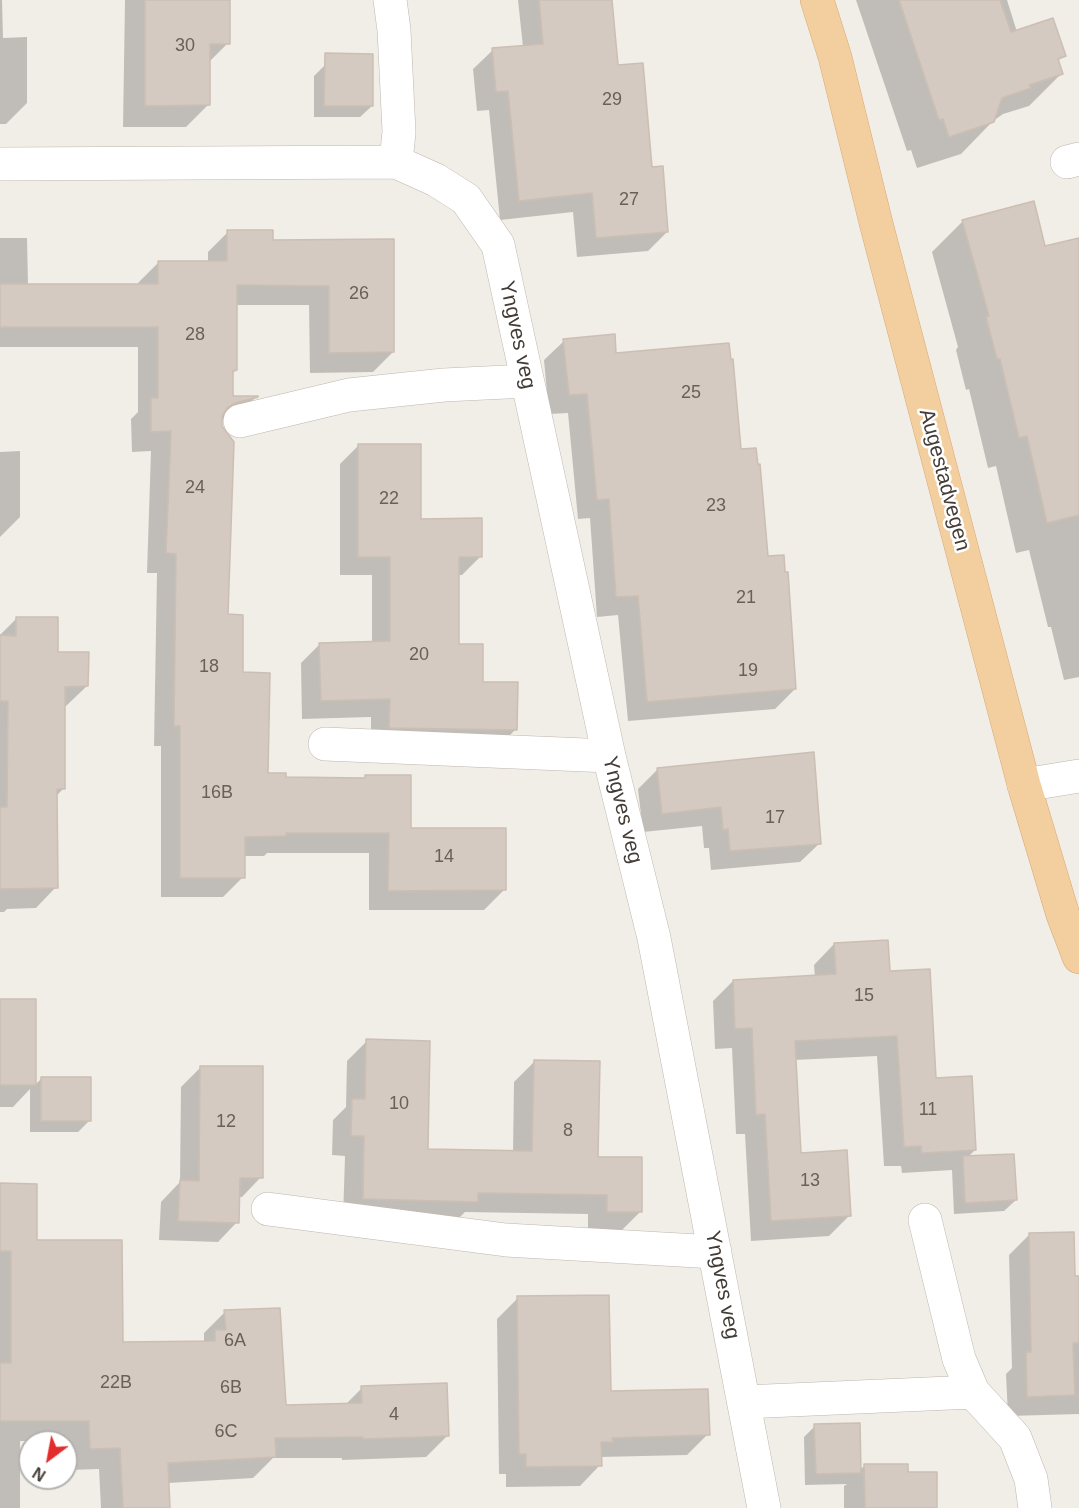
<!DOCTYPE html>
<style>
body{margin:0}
#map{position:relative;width:1079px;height:1508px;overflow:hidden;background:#f1ede7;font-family:Helvetica,sans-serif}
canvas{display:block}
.north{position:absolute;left:18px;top:1430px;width:60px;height:60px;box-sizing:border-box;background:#fff;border:2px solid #b4b1af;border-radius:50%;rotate:212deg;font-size:16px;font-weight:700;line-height:24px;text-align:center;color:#443d37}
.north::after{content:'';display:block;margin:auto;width:21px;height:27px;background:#e22e2d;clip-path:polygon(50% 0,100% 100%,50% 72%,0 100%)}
</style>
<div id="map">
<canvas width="1079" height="1508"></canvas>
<div class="north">N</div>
</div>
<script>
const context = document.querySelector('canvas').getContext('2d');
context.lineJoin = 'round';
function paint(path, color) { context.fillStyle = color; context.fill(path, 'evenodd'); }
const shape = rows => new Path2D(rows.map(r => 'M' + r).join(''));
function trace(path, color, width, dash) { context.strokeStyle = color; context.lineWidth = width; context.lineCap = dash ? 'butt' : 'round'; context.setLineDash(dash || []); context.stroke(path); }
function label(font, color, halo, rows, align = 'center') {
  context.font = font + ' Helvetica,sans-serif'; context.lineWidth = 5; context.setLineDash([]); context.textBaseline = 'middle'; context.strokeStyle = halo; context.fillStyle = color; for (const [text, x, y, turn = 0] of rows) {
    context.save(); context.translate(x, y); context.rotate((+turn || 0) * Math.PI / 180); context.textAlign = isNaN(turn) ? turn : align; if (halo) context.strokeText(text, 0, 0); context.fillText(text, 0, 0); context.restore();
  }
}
paint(shape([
 [0,0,2,0,3,38,27,37,27,103,6,124,0,124],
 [125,0,228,0,228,43,208,63,208,105,186,127,123,127],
 [518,0,610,0,616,67,650,169,667,232,648,251,577,257,573,212,500,220,489,110,477,111,473,69,493,50,523,47],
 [856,0,1007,0,1017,32,1064,55,1057,62,1061,74,1029,106,1003,114,993,121,961,154,917,168,911,150,907,151],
 [325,65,372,106,360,117,314,117,314,76],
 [963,221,1044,248,1079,255,1079,677,1064,680,1051,627,1048,627,1029,550,1016,553,996,466,988,468,969,389,966,390,956,350,958,347,932,252],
 [228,232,272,241,392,241,393,352,373,372,310,373,309,305,235,305,236,370,232,374,231,398,256,397,236,417,220,421,227,616,267,774,284,779,362,780,366,776,409,829,504,890,484,910,369,910,369,853,267,853,264,856,243,856,243,877,223,897,161,897,161,746,154,746,157,573,147,573,151,451,132,452,131,419,138,412,138,347,0,347,0,238,27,238,28,285,138,286,138,283,159,262,208,262,208,252],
 [564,341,615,355,740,451,767,558,795,689,775,709,628,721,618,615,597,617,590,518,578,519,568,413,549,414,544,360],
 [358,446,419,520,481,556,462,575,457,575,457,645,481,684,516,729,497,748,371,746,371,717,302,719,301,663,320,644,372,643,372,575,340,575,340,464],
 [20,451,20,517,0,537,0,452],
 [17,618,57,654,87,686,66,706,64,706,63,789,56,796,56,887,36,908,7,909,4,912,0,912,0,635],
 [657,770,820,843,800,862,711,870,709,848,704,848,702,826,643,832,638,789],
 [834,944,888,973,935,1080,975,1150,967,1158,1016,1200,1004,1211,954,1214,952,1170,902,1173,901,1166,884,1166,877,1056,794,1060,799,1154,849,1216,829,1236,751,1241,745,1134,736,1134,732,1048,715,1049,713,1001,733,981,815,977,814,965],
 [0,1000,35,1000,35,1085,41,1079,89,1121,78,1132,30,1132,30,1089,13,1107,0,1107],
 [367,1041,426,1151,513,1152,514,1082,534,1062,597,1159,641,1211,621,1231,588,1231,588,1214,465,1212,456,1221,343,1219,345,1156,332,1155,333,1120,346,1107,347,1061],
 [200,1068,261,1177,242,1197,238,1197,237,1222,218,1242,159,1240,161,1202,180,1182,181,1087],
 [0,1185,35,1242,121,1344,204,1342,204,1333,225,1312,284,1407,345,1405,362,1388,447,1436,426,1457,342,1460,342,1458,273,1458,253,1478,168,1483,169,1508,101,1508,99,1469,69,1470,68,1441,20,1441,20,1508,0,1508],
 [1029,1235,1074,1278,1079,1277,1079,1414,1008,1416,1006,1374,1012,1368,1009,1255],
 [518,1298,610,1392,708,1434,687,1455,600,1457,600,1465,580,1486,506,1487,506,1474,499,1474,497,1319],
 [815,1426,859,1471,865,1465,907,1473,936,1508,844,1508,844,1486,847,1484,805,1485,804,1437]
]), '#0003');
const building = shape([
 [145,0,230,0,230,44,210,44,210,105,145,106,145,0],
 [539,0,612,0,618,65,643,63,652,167,663,166,668,232,596,238,592,193,519,201,508,91,496,92,492,48,543,44,539,0],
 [899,0,1000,0,1011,32,1053,18,1066,56,1058,59,1063,74,1029,85,1031,88,1002,98,994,122,949,137,943,119,939,120,899,0],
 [325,53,373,54,373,106,324,106,325,53],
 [1034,201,1045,246,1079,238,1079,515,1047,523,1027,436,1019,438,1000,359,997,359,986,317,989,316,962,220,1034,201],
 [227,230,273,230,273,240,394,239,394,352,329,353,329,286,237,285,237,370,233,371,233,396,258,396,258,397,235,403,227,408,222,416,222,426,234,442,228,614,243,615,243,672,270,673,268,773,286,773,286,777,365,778,365,775,411,775,411,828,506,828,506,890,388,891,389,833,286,833,286,836,245,837,245,878,180,878,180,726,174,726,176,554,166,553,171,431,151,432,151,398,158,398,158,327,0,327,0,284,158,284,158,261,227,261,227,230],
 [615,334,616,353,729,343,731,360,733,359,741,449,756,448,758,465,760,464,768,556,784,555,785,572,788,572,796,689,647,702,638,596,616,597,609,499,597,500,587,394,569,395,563,339,615,334],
 [358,444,421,444,421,519,482,518,482,557,459,557,459,644,483,644,483,682,518,682,517,730,389,728,390,699,321,701,319,643,390,641,390,557,358,557,358,444],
 [16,617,58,617,58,652,89,652,88,686,65,687,65,789,57,789,58,888,0,889,0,807,7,807,8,701,0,701,0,635,16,636,16,617],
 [814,752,821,844,730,851,728,829,723,830,721,807,662,814,657,768,814,752],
 [888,940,890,971,930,969,936,1078,972,1076,976,1150,922,1153,921,1146,904,1147,897,1036,795,1041,801,1153,847,1150,851,1216,771,1221,765,1114,756,1115,752,1028,735,1029,733,980,836,974,834,943,888,940],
 [0,999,36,999,36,1085,0,1085,0,999],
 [366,1039,430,1041,428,1149,532,1151,534,1060,600,1061,598,1157,642,1157,642,1212,607,1212,607,1195,478,1193,478,1202,363,1199,364,1136,351,1136,352,1099,365,1099,366,1039],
 [200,1066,263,1066,263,1178,240,1178,239,1223,178,1221,180,1180,199,1181,200,1066],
 [41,1077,91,1077,91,1121,41,1121,41,1077],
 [1014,1154,1017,1200,965,1203,963,1156,1014,1154],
 [0,1183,37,1184,37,1240,122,1240,123,1342,215,1341,215,1330,226,1330,224,1310,280,1308,286,1405,362,1403,361,1386,447,1383,449,1436,363,1439,363,1437,275,1438,276,1457,168,1463,170,1508,123,1508,120,1448,90,1449,89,1421,0,1421,0,1363,11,1363,11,1251,0,1251,0,1183],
 [1074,1232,1075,1276,1079,1276,1079,1343,1073,1343,1075,1395,1027,1397,1026,1352,1031,1352,1029,1233,1074,1232],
 [609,1295,611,1391,708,1389,710,1435,612,1438,613,1442,601,1442,602,1466,526,1467,526,1454,519,1454,517,1296,609,1295],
 [860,1423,861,1473,816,1474,814,1424,860,1423],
 [864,1464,908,1464,908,1472,937,1472,937,1508,865,1508,864,1464]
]);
paint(building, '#d5cac1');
trace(building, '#ccbeb2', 1.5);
const minor = shape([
 [390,0,394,30,399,132,396,162],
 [1067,162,1079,159],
 [0,164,396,162,436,180,466,199,498,245,609,756,654,938,764,1508],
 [240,421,349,395,444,385,527,381],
 [325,744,609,756],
 [1024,785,1079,776],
 [268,1209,506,1240,715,1252],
 [973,1392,1015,1438,1031,1479,1035,1508],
 [744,1402,973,1392,959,1359,925,1220]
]);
const major = shape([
 [817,0,835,57,877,227,1024,785,1063,915,1079,957]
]);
trace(minor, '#bfb6ae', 34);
trace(major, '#d6a870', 34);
trace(minor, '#fff', 33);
trace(major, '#f3ce9f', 33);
label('18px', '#68605a', null, [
 ["30",185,46],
 ["29",612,100],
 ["27",629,200],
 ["26",359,294],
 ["28",195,335],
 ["25",691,393],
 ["24",195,488],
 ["22",389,499],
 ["23",716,506],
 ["21",746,598],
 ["20",419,655],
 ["18",209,667],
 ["19",748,671],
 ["16B",217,793],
 ["17",775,818],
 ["14",444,857],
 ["15",864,996],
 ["10",399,1104],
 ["11",928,1110],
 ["12",226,1122],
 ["8",568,1131],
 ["13",810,1181],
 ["6A",235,1341],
 ["22B",116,1383],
 ["6B",231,1388],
 ["4",394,1415],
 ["6C",226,1432]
]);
label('21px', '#443d37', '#fff', [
 ["Yngves veg",517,335,78],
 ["Augestadvegen",944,480,75],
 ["Yngves veg",622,810,76],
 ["Yngves veg",722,1285,79]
]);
</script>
